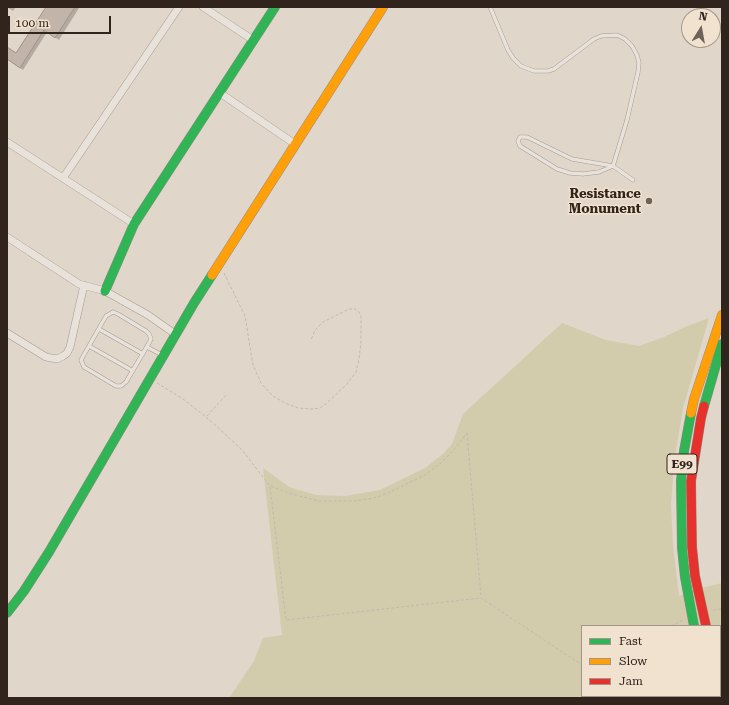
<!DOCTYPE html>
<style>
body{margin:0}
#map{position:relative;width:729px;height:705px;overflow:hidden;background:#e0d6c9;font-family:"Roboto Serif",serif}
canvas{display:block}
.frame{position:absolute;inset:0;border:8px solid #31241d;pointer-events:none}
.legend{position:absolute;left:581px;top:625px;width:140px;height:72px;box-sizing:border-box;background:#f1e2cf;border:1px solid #a49688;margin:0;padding:5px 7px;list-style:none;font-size:12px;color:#31241d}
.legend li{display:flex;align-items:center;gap:8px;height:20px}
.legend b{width:20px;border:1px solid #a49688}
.north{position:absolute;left:681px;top:8px;width:40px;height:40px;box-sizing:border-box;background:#f1e2cf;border:1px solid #a49688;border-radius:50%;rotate:11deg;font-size:11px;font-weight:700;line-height:16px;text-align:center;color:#31241d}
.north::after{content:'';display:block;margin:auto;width:14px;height:18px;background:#6e6259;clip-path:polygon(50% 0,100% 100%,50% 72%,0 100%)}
.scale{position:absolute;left:8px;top:16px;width:103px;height:18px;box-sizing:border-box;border:2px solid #31241d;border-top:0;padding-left:5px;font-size:12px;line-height:14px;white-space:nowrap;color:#31241d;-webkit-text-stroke:3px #f1e2cf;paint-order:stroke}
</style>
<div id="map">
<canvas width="729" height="705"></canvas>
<div class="frame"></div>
<ul class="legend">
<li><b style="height:5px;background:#30b455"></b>Fast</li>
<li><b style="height:5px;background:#ff9f0a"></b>Slow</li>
<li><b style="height:5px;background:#e5322d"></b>Jam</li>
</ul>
<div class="north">N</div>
<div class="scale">100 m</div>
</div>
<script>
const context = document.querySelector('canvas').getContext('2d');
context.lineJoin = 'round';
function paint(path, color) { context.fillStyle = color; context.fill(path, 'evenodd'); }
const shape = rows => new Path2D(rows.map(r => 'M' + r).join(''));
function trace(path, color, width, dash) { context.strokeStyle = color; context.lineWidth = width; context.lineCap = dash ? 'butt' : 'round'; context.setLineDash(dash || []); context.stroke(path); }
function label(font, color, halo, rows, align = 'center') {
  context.font = font + ' "Roboto Serif",serif'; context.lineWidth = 3; context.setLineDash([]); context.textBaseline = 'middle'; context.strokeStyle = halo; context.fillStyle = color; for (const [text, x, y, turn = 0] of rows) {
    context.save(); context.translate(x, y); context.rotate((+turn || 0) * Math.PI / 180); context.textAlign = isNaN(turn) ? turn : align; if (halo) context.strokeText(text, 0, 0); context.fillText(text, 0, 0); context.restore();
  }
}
paint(shape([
 [709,318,683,408,674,462,671,505,673,546,679,596,693,590,722,583,722,698,229,698,254,661,263,638,282,635,263,468,289,487,316,495,345,496,380,490,425,468,443,454,452,444,463,414,562,323,606,340,639,346,664,337,685,327],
 [582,626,720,626,720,696,582,696]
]), '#d2ccac');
paint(shape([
 [7,7,16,7,13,11],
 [48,7,79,8,59,40,47,32,23,70,7,59,7,49,16,55]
]), '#0003');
const building = shape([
 [46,7,75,7,55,38,44,30,20,68,7,59,7,47,16,53,46,7]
]);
paint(building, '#c3b4aa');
trace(building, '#9f9289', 1);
const lane = shape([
 [490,7,508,50,513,58,521,66,534,71,548,71,554,69,594,39,601,36,617,35,625,39,632,46,637,55,639,63,638,72,627,120,613,166,599,172,583,174,570,173,557,169,520,146,518,141,520,137,527,137,572,159,613,166,633,180],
 [113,312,118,314,146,331,149,334,151,339,149,343,126,382,121,386,116,386,84,367,81,360,106,316,113,312],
 [99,329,143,354],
 [89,346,133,371],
 [147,347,162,355]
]);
const street = shape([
 [203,7,253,40],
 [220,93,295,144],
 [7,142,134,224],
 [63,178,179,7],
 [7,237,73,280,79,284,105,291,148,315,175,334],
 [7,333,46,357,57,359,63,356,67,353,70,347,84,285]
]);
const fast = shape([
 [105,291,134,224,275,7],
 [704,406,722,344],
 [691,413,684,451,681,481,682,548,685,577,694,626],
 [7,613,24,591,49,552,194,303,212,275],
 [720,655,722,659],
 [703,696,703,698]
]);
const slow = shape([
 [212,275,383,7],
 [691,413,694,399,722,315],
 [720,672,722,677]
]);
const jam = shape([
 [704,406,701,418,691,481,692,547,695,576,706,626],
 [713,696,713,698]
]);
trace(lane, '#a59c93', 4.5);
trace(street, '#a59c93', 8);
trace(fast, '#948b83', 10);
trace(slow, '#948b83', 10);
trace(jam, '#948b83', 10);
trace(shape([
 [224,273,245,316,253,365,261,383,273,396,285,403,298,408,312,409,320,408,326,404,347,384,356,372,359,359,361,342,361,316,359,312,355,309,349,309,323,322,315,330,311,340],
 [157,383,183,399,206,417,224,433,242,450,270,486,286,620,481,598,582,665],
 [207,416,227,394],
 [467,433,481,597],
 [271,486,288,493,319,501,354,501,374,498,388,493,425,475,441,463,453,451,467,433],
 [713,610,722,609],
 [671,626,683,620],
 [720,641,722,641],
 [628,696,631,698],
 [604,698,605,696],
 [633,698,635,696],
 [688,698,688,696]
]), '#c1b9b2', 1, [3, 2]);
trace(lane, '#e8e2da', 3.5);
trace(street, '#e8e2da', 7);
trace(fast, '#30b455', 9);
trace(slow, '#ff9f0a', 9);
trace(jam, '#e5322d', 9);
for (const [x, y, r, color] of [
 [649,201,4,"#6e6259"]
]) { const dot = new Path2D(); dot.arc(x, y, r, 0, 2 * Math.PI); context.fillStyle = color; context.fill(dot); trace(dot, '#f1e2cf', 1.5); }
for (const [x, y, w] of [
 [682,464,30]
]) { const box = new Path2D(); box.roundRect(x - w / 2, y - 10, w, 20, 3); context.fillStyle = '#f1e2cf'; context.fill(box); trace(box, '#31241d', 1); }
label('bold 12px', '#31241d', null, [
 ["E99",682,464]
]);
label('bold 13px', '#31241d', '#f1e2cf', [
 ["Resistance",641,194],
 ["Monument",641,209]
], 'right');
</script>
